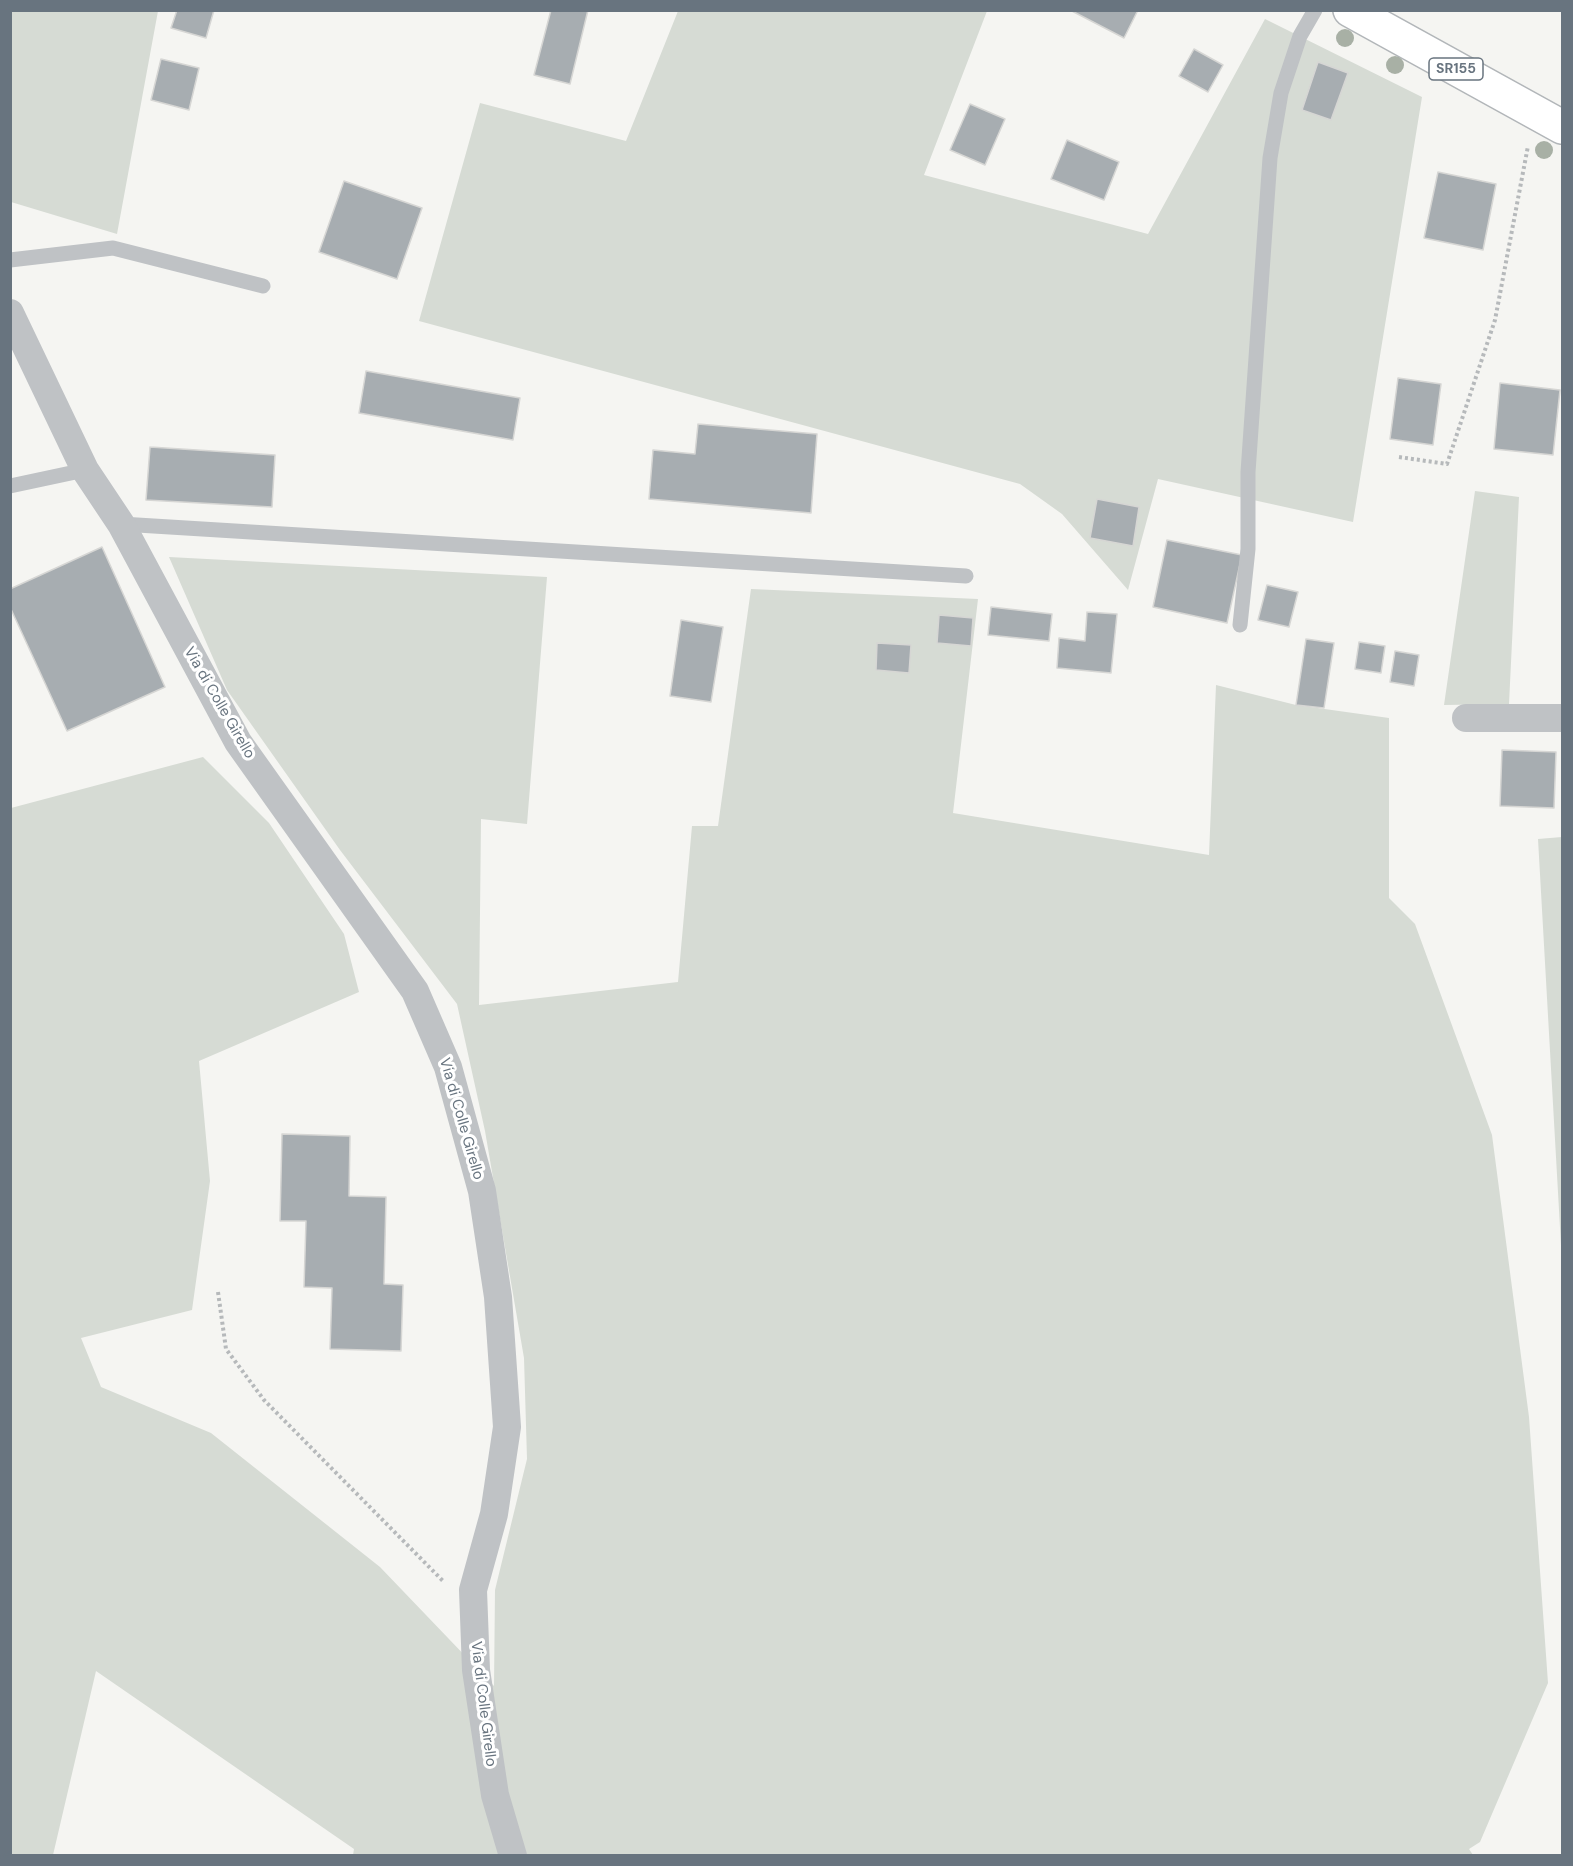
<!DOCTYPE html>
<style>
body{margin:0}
#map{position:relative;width:1573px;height:1866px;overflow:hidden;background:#f5f5f2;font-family:"DM Sans",sans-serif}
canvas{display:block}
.frame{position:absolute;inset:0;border:12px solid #68747f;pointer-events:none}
</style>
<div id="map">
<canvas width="1573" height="1866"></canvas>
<div class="frame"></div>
</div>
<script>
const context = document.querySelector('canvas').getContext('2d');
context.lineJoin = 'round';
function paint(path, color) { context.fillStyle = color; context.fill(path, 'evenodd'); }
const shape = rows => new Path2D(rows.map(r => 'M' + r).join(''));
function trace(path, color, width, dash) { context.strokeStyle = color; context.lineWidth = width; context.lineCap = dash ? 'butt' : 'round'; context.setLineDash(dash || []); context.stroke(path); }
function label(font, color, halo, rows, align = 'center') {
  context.font = font + ' "DM Sans",sans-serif'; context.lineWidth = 6; context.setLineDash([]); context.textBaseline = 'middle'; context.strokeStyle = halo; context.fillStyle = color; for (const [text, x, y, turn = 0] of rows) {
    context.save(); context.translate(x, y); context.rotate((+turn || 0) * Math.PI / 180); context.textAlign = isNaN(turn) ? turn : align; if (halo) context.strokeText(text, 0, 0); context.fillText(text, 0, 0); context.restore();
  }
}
paint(shape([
 [10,11,158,11,117,234,11,202],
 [678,11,987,11,924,175,1148,234,1265,19,1422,97,1353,522,1158,479,1128,590,1062,514,1020,484,419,321,480,103,626,141],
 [1475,491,1519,497,1509,704,1444,705],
 [169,557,547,577,527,824,481,819,479,1005,678,982,692,826,718,826,751,589,978,599,953,813,1209,855,1216,685,1296,705,1389,718,1389,898,1415,924,1492,1135,1529,1417,1548,1683,1480,1842,1469,1849,1473,1855,353,1855,354,1849,96,1671,53,1855,11,1856,11,808,203,757,269,823,344,934,359,992,199,1061,210,1181,192,1310,81,1338,101,1387,211,1433,380,1567,494,1686,495,1590,527,1459,524,1358,485,1131,457,1004,340,850,227,690],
 [1562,837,1562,1263,1538,839]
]), '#d6dbd4');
const building = shape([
 [177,10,214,10,206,38,171,28,177,10],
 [551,10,588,10,570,84,534,75,551,10],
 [1070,10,1138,10,1124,38,1070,10],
 [1194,49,1223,65,1208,92,1179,76,1194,49],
 [161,59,199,68,189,110,151,100,161,59],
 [1318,62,1348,73,1331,120,1302,110,1318,62],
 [970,104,1005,119,985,165,950,150,970,104],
 [1067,140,1119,162,1104,200,1051,179,1067,140],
 [1438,172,1496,184,1483,250,1424,238,1438,172],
 [344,181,422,208,397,279,319,252,344,181],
 [366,371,520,398,513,440,359,413,366,371],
 [1398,378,1441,384,1433,445,1390,439,1398,378],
 [1500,383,1560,390,1553,455,1494,449,1500,383],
 [698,424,817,434,811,513,649,499,653,450,695,454,698,424],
 [150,447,275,455,272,507,146,500,150,447],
 [1097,499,1139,507,1133,546,1090,538,1097,499],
 [1167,540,1242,555,1227,623,1153,607,1167,540],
 [102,547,165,687,67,731,10,607,10,589,102,547],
 [1267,585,1298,592,1289,627,1258,620,1267,585],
 [991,607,1052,614,1049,641,988,635,991,607],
 [1087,612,1117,614,1111,673,1057,668,1059,638,1085,641,1087,612],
 [939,615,973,618,971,646,937,643,939,615],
 [681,620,723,627,711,702,670,696,681,620],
 [1306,639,1334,643,1324,708,1296,705,1306,639],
 [1359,642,1385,646,1381,673,1355,669,1359,642],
 [877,643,911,645,909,673,876,670,877,643],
 [1395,651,1419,655,1414,686,1390,682,1395,651],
 [1502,750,1556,752,1554,808,1500,806,1502,750],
 [282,1134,350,1136,349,1196,386,1197,384,1284,403,1285,401,1351,330,1349,332,1288,304,1287,306,1221,280,1221,282,1134]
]);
paint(building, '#a7adb1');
trace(building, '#d6d6d4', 1.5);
const primary = shape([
 [1350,10,1562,127]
]);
trace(primary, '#b2b6b9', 36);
trace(shape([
 [1399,457,1447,464,1495,320,1528,146],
 [218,1292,226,1349,264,1400,444,1582]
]), '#b6b9bb', 4, [3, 3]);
trace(shape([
 [10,260,113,248,263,286],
 [10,486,85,470],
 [121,524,966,576],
 [1240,625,1248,549,1248,472,1270,158,1281,93,1300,36,1315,10]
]), '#bfc2c5', 15);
trace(shape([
 [10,313,85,470,121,524,238,742,415,991,448,1067,482,1191,498,1297,507,1427,494,1514,473,1590,476,1670,495,1795,513,1856],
 [1466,718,1562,718]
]), '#bfc2c5', 28);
trace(primary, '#fff', 33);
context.fillStyle = '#a8b0a5';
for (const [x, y] of [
 [1345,38],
 [1395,65],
 [1544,150]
]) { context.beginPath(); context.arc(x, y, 9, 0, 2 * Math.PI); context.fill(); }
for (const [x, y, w] of [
 [1456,69,54]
]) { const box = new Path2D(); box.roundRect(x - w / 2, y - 11, w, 22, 4.5); context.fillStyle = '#fff'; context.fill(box); trace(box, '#68747f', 1.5); }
label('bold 14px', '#68747f', null, [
 ["SR155",1456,69]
]);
label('15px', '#68747f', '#fff', [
 ["Via di Colle Girello",219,703,60],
 ["Via di Colle Girello",461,1119,74],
 ["Via di Colle Girello",483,1704,83]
]);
</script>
